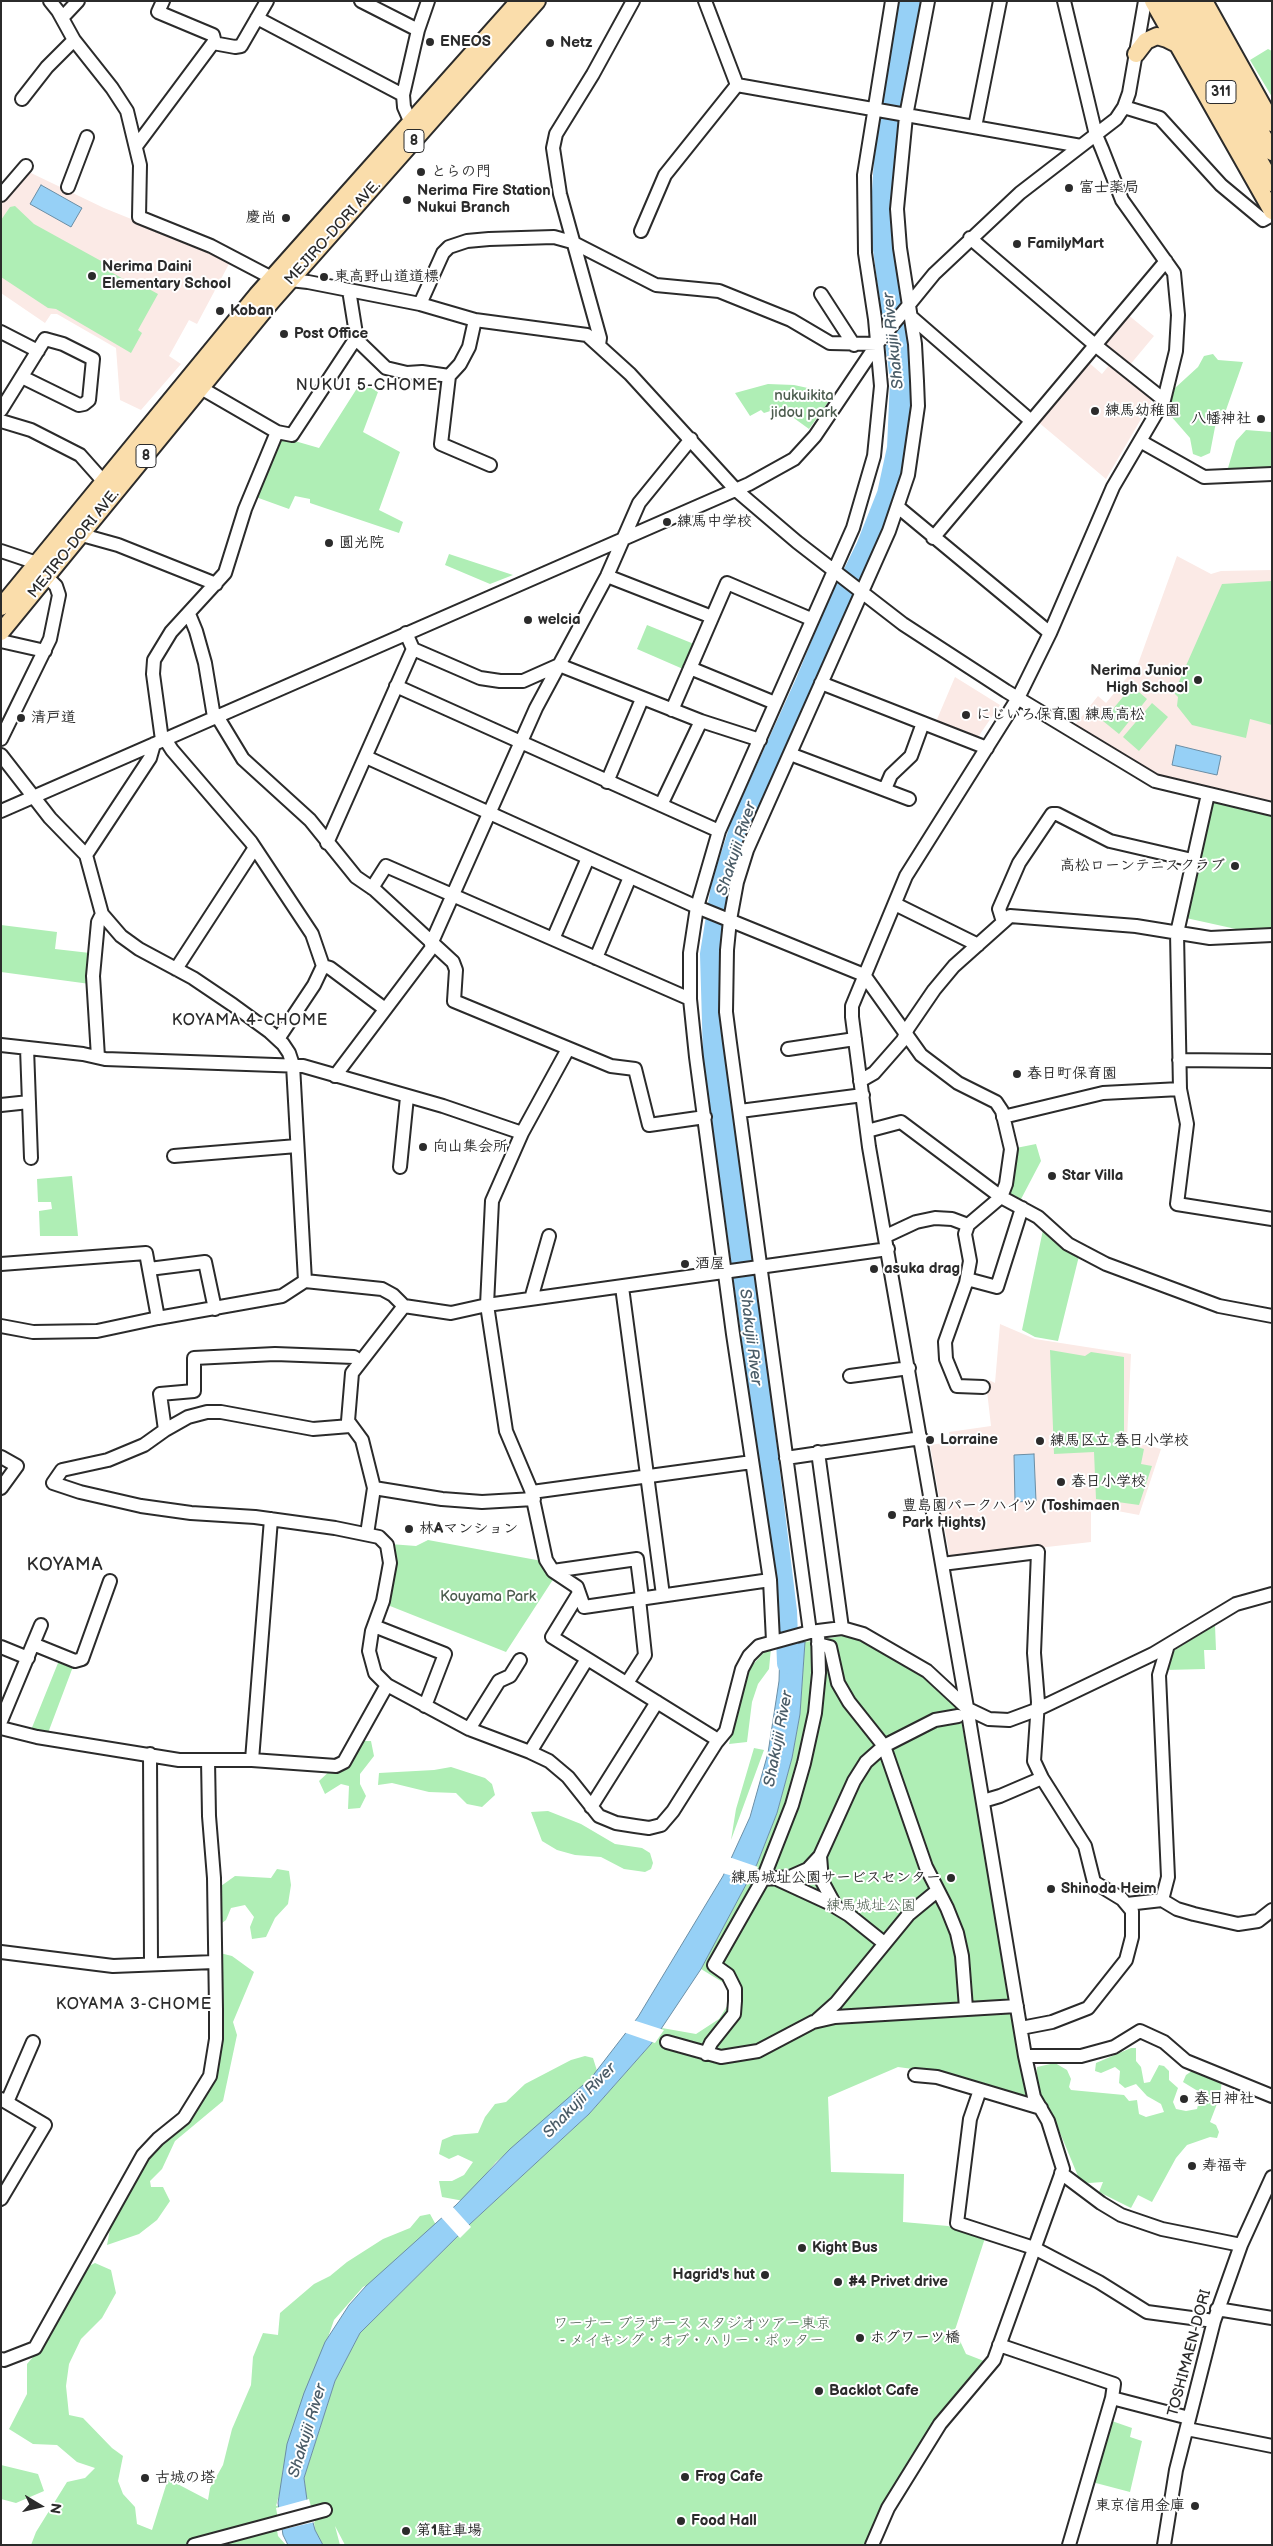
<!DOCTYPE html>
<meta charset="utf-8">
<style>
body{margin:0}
#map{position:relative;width:1273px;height:2546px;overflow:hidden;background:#fff;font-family:"Balsamiq Sans",sans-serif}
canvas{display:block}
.frame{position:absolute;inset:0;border:2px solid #2b2b2b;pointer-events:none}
.north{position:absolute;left:15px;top:2481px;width:50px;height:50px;-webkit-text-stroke:4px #fff;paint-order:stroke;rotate:99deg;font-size:14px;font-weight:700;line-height:20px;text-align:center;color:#2b2b2b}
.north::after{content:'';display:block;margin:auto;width:18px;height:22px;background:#2b2b2b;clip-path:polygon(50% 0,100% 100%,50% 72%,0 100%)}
</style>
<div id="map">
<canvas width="1273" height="2546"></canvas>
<div class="frame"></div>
<div class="north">N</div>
</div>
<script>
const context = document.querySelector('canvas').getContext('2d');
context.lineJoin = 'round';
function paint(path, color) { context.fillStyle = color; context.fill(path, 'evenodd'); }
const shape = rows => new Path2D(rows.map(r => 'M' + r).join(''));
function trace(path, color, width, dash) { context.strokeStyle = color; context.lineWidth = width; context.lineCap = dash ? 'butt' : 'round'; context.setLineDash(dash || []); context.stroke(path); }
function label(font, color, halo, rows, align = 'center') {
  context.font = font + ' "Balsamiq Sans","Klee One",sans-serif'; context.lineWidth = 4; context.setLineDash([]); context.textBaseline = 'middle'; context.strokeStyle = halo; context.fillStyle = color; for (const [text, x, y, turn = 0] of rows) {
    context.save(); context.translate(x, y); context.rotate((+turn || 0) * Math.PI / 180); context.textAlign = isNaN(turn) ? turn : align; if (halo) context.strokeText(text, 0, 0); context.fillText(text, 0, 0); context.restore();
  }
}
paint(shape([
 [31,173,104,208,208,250,230,262,197,324,189,320,169,356,181,364,141,410,120,400,116,348,57,314,51,314,45,323,1,293,1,204,23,176],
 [1127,314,1154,336,1129,366,1103,344],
 [1087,361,1102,374,1110,364,1150,397,1151,402,1106,479,1037,421],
 [1177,556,1211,574,1221,571,1272,570,1272,802,1159,776,1074,726,1098,696,1106,703,1138,664],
 [955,677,1000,705,976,740,935,724],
 [1000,1324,1035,1339,1131,1354,1127,1440,1161,1449,1139,1515,1091,1506,1091,1542,950,1558,930,1445,950,1442,949,1432,991,1426,987,1391,989,1380,995,1383]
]), '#fbeae6');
paint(shape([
 [1268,49,1272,51,1272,97,1250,60],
 [15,206,34,224,112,267,111,272,134,285,140,284,158,294,138,330,142,333,131,353,56,309,48,308,1,277,1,220,10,207],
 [1213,354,1218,360,1243,362,1226,410,1216,422,1210,453,1201,457,1193,454,1190,438,1170,415,1169,409,1175,388,1198,367,1204,356],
 [361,382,378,392,363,432,400,452,379,510,403,522,399,533,310,503,310,499,295,496,289,509,253,496,281,437,319,448],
 [768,384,794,385,817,390,829,401,809,429,780,408,764,413,761,410,750,416,735,393],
 [1246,430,1272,432,1272,471,1232,472,1228,468,1236,441],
 [449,554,513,575,490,584,445,565],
 [1272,581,1272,725,1250,719,1246,738,1192,725,1177,706,1178,697,1174,693,1222,584],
 [647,625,694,644,683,669,637,649],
 [1132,686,1147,699,1119,734,1103,721],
 [1152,703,1168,717,1139,751,1123,737],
 [1218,800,1272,814,1272,931,1245,931,1186,918,1213,804],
 [1,925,57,932,55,949,90,953,90,984,1,972],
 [1036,1144,1041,1161,1020,1201,1012,1197,1010,1192,1016,1162,1016,1148],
 [72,1176,78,1236,40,1236,39,1211,52,1209,51,1202,38,1202,37,1179],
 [1043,1230,1079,1256,1058,1341,1035,1337,1022,1330],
 [1050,1350,1085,1356,1091,1352,1124,1357,1124,1443,1144,1449,1141,1464,1152,1466,1139,1505,1096,1499,1094,1452,1054,1454],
 [428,1540,542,1561,554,1578,506,1652,385,1604,390,1544,416,1546],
 [1215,1625,1216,1650,1204,1650,1205,1669,1165,1670,1170,1653],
 [842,1636,866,1642,928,1677,959,1708,1029,2099,928,2071,898,2067,828,2097,831,2172,904,2174,903,2222,948,2226,985,2238,955,2330,966,2354,984,2361,912,2454,885,2505,868,2545,345,2545,335,2526,340,2545,323,2545,315,2530,314,2522,277,2530,278,2536,286,2545,31,2545,36,2532,67,2482,85,2478,95,2468,77,2462,57,2445,33,2444,9,2429,27,2394,27,2364,50,2337,71,2297,79,2271,95,2263,111,2270,116,2293,102,2318,81,2339,69,2364,66,2386,69,2415,83,2418,112,2448,123,2456,118,2481,123,2494,135,2507,137,2524,152,2530,168,2479,208,2500,210,2488,223,2465,232,2429,251,2385,253,2357,263,2333,278,2335,280,2313,314,2284,330,2276,347,2262,383,2239,410,2228,420,2216,430,2214,436,2225,388,2275,363,2287,334,2320,283,2468,282,2484,276,2506,307,2500,304,2478,335,2381,360,2333,470,2224,589,2114,651,2044,662,2028,696,2034,719,2019,731,2000,724,1983,701,1969,757,1864,777,1813,792,1758,800,1714,805,1642],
 [768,1648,771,1648,769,1669,758,1684,752,1702,747,1742,729,1744,747,1671],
 [60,1658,74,1664,48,1733,31,1730],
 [362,1741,371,1741,374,1756,360,1774,360,1784,366,1796,360,1808,348,1809,349,1786,341,1784,325,1794,319,1781],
 [754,1748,764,1750,731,1840,736,1809],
 [451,1767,485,1778,492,1784,495,1795,482,1807,467,1804,456,1793,429,1792,392,1783,378,1785,379,1773,434,1770],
 [548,1811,581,1824,615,1844,642,1848,650,1853,653,1863,651,1869,645,1872,624,1869,601,1857,575,1855,557,1850,542,1841,531,1812],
 [277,1869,289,1871,291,1885,288,1904,275,1918,266,1937,252,1939,250,1927,254,1917,245,1905,231,1908,226,1920,218,1926,216,1903,221,1886,235,1876,271,1878],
 [220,1953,232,1956,254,1972,233,2022,237,2035,223,2101,175,2141,162,2169,150,2181,151,2187,163,2187,170,2201,157,2220,139,2234,107,2245,111,2224,122,2198,160,2138,205,2083,223,1977],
 [1131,2048,1136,2048,1136,2061,1141,2067,1144,2083,1150,2082,1159,2065,1164,2066,1169,2071,1169,2080,1178,2088,1173,2102,1176,2109,1186,2111,1197,2109,1201,2093,1183,2082,1186,2075,1192,2071,1197,2070,1222,2080,1220,2096,1210,2122,1216,2125,1219,2132,1217,2138,1210,2137,1187,2145,1176,2158,1152,2202,1138,2195,1131,2208,1099,2192,1103,2182,1089,2183,1080,2181,1051,2111,1039,2097,1035,2085,1037,2067,1055,2063,1067,2070,1071,2079,1069,2087,1071,2090,1124,2095,1129,2101,1137,2100,1139,2114,1146,2117,1164,2112,1161,2104,1147,2096,1136,2084,1125,2088,1119,2083,1120,2071,1115,2067,1101,2073,1095,2071,1096,2063],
 [585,2056,593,2058,599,2077,496,2162,464,2201,442,2197,439,2181,452,2181,464,2175,473,2162,458,2155,449,2159,439,2154,442,2140,454,2135,478,2133,485,2117,495,2104,506,2102,525,2084,571,2060],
 [1109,2420,1132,2428,1130,2437,1142,2441,1130,2492,1092,2482],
 [1,2465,38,2474,44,2491,16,2503,1,2499]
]), '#afeeb5');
const water = shape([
 [41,185,82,208,71,227,30,204,41,185],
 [1176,745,1221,756,1217,775,1172,765,1176,745],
 [1034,1454,1036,1501,1015,1502,1014,1455,1034,1454],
 [805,1642,800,1714,792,1758,777,1813,757,1864,701,1969,651,2044,589,2114,470,2224,360,2333,335,2381,304,2478,307,2500,315,2530,323,2545,288,2545,283,2535,278,2503,287,2444,304,2393,325,2342,349,2305,366,2286,456,2205,510,2149,591,2078,638,2017,723,1876,750,1817,768,1753,779,1681,780,1648,805,1642]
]);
paint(water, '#96d0f6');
trace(water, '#6b8ea5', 1);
paint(shape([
 [729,1857,758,1867,751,1881,722,1873],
 [633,2020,664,2030,655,2043,623,2032],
 [452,2206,471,2227,460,2238,440,2216],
 [309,2499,315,2522,280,2530,276,2508]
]), '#fff');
trace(shape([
 [788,1663,786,1611,753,1341,714,1057,711,954,722,886,742,824,807,681,837,608,867,547,888,494,898,448,901,380,881,226,886,142,910,1]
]), '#96d0f6', 22);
const minor = shape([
 [50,1,58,11,74,40,112,88,127,111,140,165,139,217,211,246,272,278,308,282,420,304,475,320,587,335,630,374,736,490,797,542,903,624,1006,691,1155,781,1272,809],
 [163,1,158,12,213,35,215,43],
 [361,1,418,30],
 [705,1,737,85],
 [62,18,78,1],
 [257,18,403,95],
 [737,85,1081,146],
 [22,99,47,67,74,40],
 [1124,107,1160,118,1221,185,1263,220,1272,215],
 [411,123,404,107,403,95,418,30,428,1],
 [975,127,1000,1],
 [137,145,213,43,235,47,241,46,267,1],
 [68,187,87,137],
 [1,195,26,166],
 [641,231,665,175,737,85],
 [970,238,1095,345,1164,400],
 [349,290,357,340,386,368,407,373,422,372,449,376],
 [821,294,854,345],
 [420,304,443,253,449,247,467,241,489,239,554,237,572,242,656,285,719,291,791,320,830,343,877,344],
 [909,315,1030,420],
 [475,320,469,347,460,364,449,376,441,444,490,465],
 [1,332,38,351],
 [599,345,600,338,560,194,553,148,556,134,593,74,633,1],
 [201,388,277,432,292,435,352,344,357,340],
 [1,410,45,339,63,344,93,359,89,400,84,404,79,405,22,377],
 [1,421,31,430,80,455,104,482],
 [1140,441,1204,477,1272,474],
 [898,507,1050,633],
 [82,535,118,545,216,584],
 [933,538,1166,261],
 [1,551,37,563],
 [607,576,712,617],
 [189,614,196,631,205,663,214,717],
 [406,633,413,649,480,678,500,681,523,681,559,665,701,721,760,740],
 [1,641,45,651],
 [690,668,775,703],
 [821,683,987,748],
 [396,686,719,831],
 [672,710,727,583,811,619],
 [217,716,243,759,310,820,356,877,375,890,453,962,456,970,454,1001,611,1066,635,1069,649,1125,705,1117],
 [1,739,50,639,59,595,56,586,47,577],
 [165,739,172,750,251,842,312,934,323,966,314,985,278,1039],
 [162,740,153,674,154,660,171,632,225,573,245,509,277,432],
 [790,754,909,799],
 [1,755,50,818,86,855,102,914,121,936,139,949,193,978,233,1005,270,1032,283,1044,289,1053,293,1065,305,1281],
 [366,757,697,907,864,975,921,1055,958,1083,996,1102,1002,1111,1011,1149,1006,1184,1001,1197,968,1225,965,1234,970,1261,966,1283,945,1342,946,1359,957,1386,983,1387],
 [607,782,642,699],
 [885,789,891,775,911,756,923,723],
 [1208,794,1177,933,1180,1089,1187,1124,1177,1204,1272,1219],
 [661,805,701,721],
 [1,811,749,484,794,459,815,436,877,344,934,274,1020,193,1116,119,1124,107,1129,93,1145,1],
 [327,843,413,649],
 [86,855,150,758,154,744],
 [372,888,386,866,690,999],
 [895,904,978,945],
 [1003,922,999,909,1019,863,1052,814,1057,814,1110,841,1192,860],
 [553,939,588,858],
 [431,944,536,708,607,576,639,503,691,439],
 [596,958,630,877],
 [323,966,330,968,385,1009],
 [176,969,254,849],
 [1,1045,83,1054,105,1059,303,1066,443,1106,522,1133],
 [27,1048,31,1158],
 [568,1049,522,1133,492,1201,487,1305,506,1431,531,1490,546,1560,553,1571,577,1587,584,1607,770,1580],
 [788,1049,855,1039],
 [98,1057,93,976,98,922,102,914],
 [1179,1060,1272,1061],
 [335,1076,433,946],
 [860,1081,874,1073,903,1040,908,1028,934,990,954,966,1010,916,1136,926,1210,938,1272,935],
 [1,1105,29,1102],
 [740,1111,863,1095],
 [1003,1117,1103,1093,1180,1089],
 [867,1131,901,1122,1001,1197,1038,1217,1068,1244,1106,1264,1219,1306,1272,1316],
 [174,1156,297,1146],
 [400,1167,407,1097],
 [886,1236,916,1222,935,1218,952,1219,968,1225],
 [1,1264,146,1253,158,1318],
 [149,1269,205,1262,215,1309],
 [967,1279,997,1287,1022,1208],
 [622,1287,663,1595],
 [531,1299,549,1236],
 [1,1326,33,1332,97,1331,158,1318,282,1296,305,1281,382,1289,393,1295,404,1306,451,1313,487,1305,888,1249],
 [850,1376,909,1368],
 [350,1426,313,1429,221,1412,207,1412,188,1417,165,1430,144,1445,108,1460,62,1470,53,1483,80,1492,141,1506,191,1513,255,1517,335,1528,379,1537,387,1545,390,1563,383,1601,372,1631,369,1651,375,1673,387,1685,469,1729,530,1752,549,1761,568,1777,599,1816,616,1823,635,1826,649,1828,661,1825,673,1811,716,1743,726,1731,742,1669,749,1656,759,1646,810,1632,842,1628,863,1634,927,1671,968,1709,989,1719,1009,1720,1036,1710,1153,1654,1236,1604,1272,1594],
 [165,1430,160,1394,194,1391,194,1358,275,1354,354,1357,360,1361],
 [818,1452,842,1628],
 [1,1457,17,1466,1,1488],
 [786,1458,921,1438],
 [374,1488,442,1499,482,1502,534,1499],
 [532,1492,752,1462],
 [367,1534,374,1488,362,1440,348,1421,352,1373,404,1306],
 [942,1564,1038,1552,1034,1653,1038,1702,1034,1761,1042,1778,1085,1846,1094,1882,1122,1899,1132,1911,1132,1937,1126,1960,1088,2008,1052,2022,1021,2028],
 [553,1571,637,1559,642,1598],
 [579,1593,552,1637,718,1740],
 [374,1626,445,1654,425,1706],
 [810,1632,730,1043,726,1012,727,950,730,920,737,882,747,850,889,531,908,475,918,406,917,381,915,344,900,248,897,209,906,116,928,1],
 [773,1641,770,1580,733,1334,696,1057,690,999,690,953,697,907,719,831,853,528,874,456,881,386,875,319,865,253,864,175,892,1],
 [33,1644,75,1661,82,1659,110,1581],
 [818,1644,830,1647,838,1683,849,1702,884,1746,926,1867,947,1908,957,1933,962,1956,966,2008],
 [1,1647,28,1658],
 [627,1683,645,1655,639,1599],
 [1,1721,41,1625],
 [1,1728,37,1737,179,1760,252,1760,336,1766,344,1762,387,1685],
 [469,1729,499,1681,510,1676,520,1660],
 [530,1752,587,1659],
 [150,1754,151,1964],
 [252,1760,271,1519],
 [983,1801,1000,1796,1042,1778],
 [591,1807,657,1702],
 [820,1856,822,1881,835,1905],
 [763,1879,790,1877,808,1869,820,1856,854,1781,866,1762,884,1746,935,1720,958,1716],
 [777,1879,829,1903,849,1915,884,1943],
 [1162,1900,1168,1877,1159,1675,1168,1645],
 [1127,1904,1162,1900,1177,1909,1194,1914,1238,1924,1258,1921,1272,1910],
 [1,1952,113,1966,214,1962],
 [817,2020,836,2003,909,1914,937,1891],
 [667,2042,721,2057,758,2051,813,2022,835,2017,1017,2006],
 [706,2054,711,2043,734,2014,735,2001,735,1989,728,1975,714,1965,763,1879,792,1805,804,1763,815,1713,819,1673,818,1631],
 [1025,2056,1081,2056,1114,2047,1140,2031,1164,2042,1186,2061,1272,2096],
 [915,2075,937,2077,1041,2108],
 [980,2090,970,2119,957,2223,1034,2248,1099,2282,1147,2312,1214,2321],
 [1,2099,45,2125,1,2199],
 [7,2102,33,2042],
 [1061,2173,1101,2203,1121,2215,1162,2229,1241,2245],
 [1217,2309,1272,2318],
 [999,2345,1114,2384,1112,2398,1069,2545],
 [1,2359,4,2360,35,2348,143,2155,158,2139,184,2118,210,2076,216,2039,216,2009,214,1878,209,1816,208,1760],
 [1112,2398,1189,2418],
 [1187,2429,1272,2446],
 [194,2545,325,2510],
 [872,2545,888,2508,940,2424,994,2360,1063,2169,1048,2121,1034,2097,1025,2056,968,1713,869,1147,852,1017,852,1006,906,876,1018,698,1050,633,1113,487,1164,400,1176,351,1178,315,1174,273,1122,200,1102,149,1096,135,1064,1],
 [1164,2545,1176,2470,1214,2321,1241,2245,1272,2177]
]);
const major = shape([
 [1153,1,1272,211],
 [1170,1,1272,183],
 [1187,1,1272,152],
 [1204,1,1272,123],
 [1136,54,1146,41,1157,36,1167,39,1179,45],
 [1,607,257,295,519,1],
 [1,632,271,302,537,1]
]);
trace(minor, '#2b2b2b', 16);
trace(major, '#2b2b2b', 20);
trace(minor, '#fff', 12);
trace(major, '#faddab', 16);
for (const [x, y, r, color] of [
 [430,42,5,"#2b2b2b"],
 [550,43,5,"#2b2b2b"],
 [421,172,5,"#2b2b2b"],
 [1069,188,5,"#2b2b2b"],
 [407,200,5,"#2b2b2b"],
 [286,218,5,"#2b2b2b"],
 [1017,244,5,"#2b2b2b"],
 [92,276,5,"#2b2b2b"],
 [324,277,5,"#2b2b2b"],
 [220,311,5,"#2b2b2b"],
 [284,334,5,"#2b2b2b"],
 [1095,411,5,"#2b2b2b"],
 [1261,419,5,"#2b2b2b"],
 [667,522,5,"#2b2b2b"],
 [329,543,5,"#2b2b2b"],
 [528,620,5,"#2b2b2b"],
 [1198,680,5,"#2b2b2b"],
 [966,715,5,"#2b2b2b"],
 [21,718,5,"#2b2b2b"],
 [1235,866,5,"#2b2b2b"],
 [1017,1074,5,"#2b2b2b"],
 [423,1147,5,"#2b2b2b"],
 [1052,1176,5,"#2b2b2b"],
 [685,1264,5,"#2b2b2b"],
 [874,1269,5,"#2b2b2b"],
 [930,1440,5,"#2b2b2b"],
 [1040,1441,5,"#2b2b2b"],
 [1061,1482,5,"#2b2b2b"],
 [892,1515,5,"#2b2b2b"],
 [409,1529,5,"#2b2b2b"],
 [951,1878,5,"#2b2b2b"],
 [1051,1889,5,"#2b2b2b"],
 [1184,2099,5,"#2b2b2b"],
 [1192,2166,5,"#2b2b2b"],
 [802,2248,5,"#2b2b2b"],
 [765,2275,5,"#2b2b2b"],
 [838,2282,5,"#2b2b2b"],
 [860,2338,5,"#2b2b2b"],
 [819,2391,5,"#2b2b2b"],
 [685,2477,5,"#2b2b2b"],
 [145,2478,5,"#2b2b2b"],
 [1195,2506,5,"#2b2b2b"],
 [681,2521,5,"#2b2b2b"],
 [406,2531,5,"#2b2b2b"]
]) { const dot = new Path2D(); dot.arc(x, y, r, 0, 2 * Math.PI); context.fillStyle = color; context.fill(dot); trace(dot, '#fff', 2); }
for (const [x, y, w] of [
 [1221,92,30],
 [414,141,20],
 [146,456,20]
]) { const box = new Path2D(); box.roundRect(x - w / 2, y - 11.5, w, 23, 4); context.fillStyle = '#fff'; context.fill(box); trace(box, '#2b2b2b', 1); }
label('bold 14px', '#2b2b2b', null, [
 ["311",1221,92],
 ["8",414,141],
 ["8",146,456]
]);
label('bold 15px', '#2b2b2b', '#fff', [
 ["ENEOS",440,42],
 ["Netz",560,43],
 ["とらの門",431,172],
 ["富士薬局",1079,188],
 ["Nerima Fire Station",417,191],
 ["Nukui Branch",417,208],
 ["慶尚",276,218,"right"],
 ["FamilyMart",1027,244],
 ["Nerima Daini",102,267],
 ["Elementary School",102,284],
 ["東高野山道道標",334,277],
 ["Koban",230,311],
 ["Post Office",294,334],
 ["練馬幼稚園",1105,411],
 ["八幡神社",1251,419,"right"],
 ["練馬中学校",677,522],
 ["圓光院",339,543],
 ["welcia",538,620],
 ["Nerima Junior",1188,671,"right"],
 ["High School",1188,688,"right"],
 ["にじいろ保育園 練馬高松",976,715],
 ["清戸道",31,718],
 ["高松ローンテニスクラブ",1225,866,"right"],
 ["春日町保育園",1027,1074],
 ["向山集会所",433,1147],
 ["Star Villa",1062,1176],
 ["酒屋",695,1264],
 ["asuka drag",884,1269],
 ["Lorraine",940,1440],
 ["練馬区立 春日小学校",1050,1441],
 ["春日小学校",1071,1482],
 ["豊島園パークハイツ (Toshimaen",902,1506],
 ["Park Hights)",902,1523],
 ["林Aマンション",419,1529],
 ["練馬城址公園サービスセンター",941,1878,"right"],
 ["Shinoda Heim",1061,1889],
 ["春日神社",1194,2099],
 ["寿福寺",1202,2166],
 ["Kight Bus",812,2248],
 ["Hagrid's hut",755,2275,"right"],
 ["#4 Privet drive",848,2282],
 ["ホグワーツ橋",870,2338],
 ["Backlot Cafe",829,2391],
 ["Frog Cafe",695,2477],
 ["古城の塔",155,2478],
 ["東京信用金庫",1185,2506,"right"],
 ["Food Hall",691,2521],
 ["第1駐車場",416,2531]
], 'left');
label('15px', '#2b2b2b', '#fff', [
 ["MEJIRO-DORI AVE.",333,233,-48],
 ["MEJIRO-DORI AVE.",74,544,-51],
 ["TOSHIMAEN-DORI",1190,2353,-75]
]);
label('15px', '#4c5c4e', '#fff', [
 ["nukuikita",804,396],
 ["jidou park",804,413],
 ["Kouyama Park",488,1597],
 ["練馬城址公園",871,1906],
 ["ワーナー ブラザース スタジオツアー東京",692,2324],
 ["- メイキング・オブ・ハリー・ポッター",692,2341]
]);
label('italic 16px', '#4b5d68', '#fff', [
 ["Shakujii River",894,341,-96],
 ["Shakujii River",737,849,-72],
 ["Shakujii River",750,1337,83],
 ["Shakujii River",779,1739,-79],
 ["Shakujii River",580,2101,-46],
 ["Shakujii River",308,2431,-73]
]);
context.letterSpacing = '1px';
label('16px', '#2b2b2b', '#fff', [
 ["NUKUI 5-CHOME",367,386],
 ["KOYAMA 4-CHOME",250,1021],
 ["KOYAMA 3-CHOME",134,2005]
]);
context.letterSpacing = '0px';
context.letterSpacing = '1px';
label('18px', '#2b2b2b', '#fff', [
 ["KOYAMA",65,1565]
]);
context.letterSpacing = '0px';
</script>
